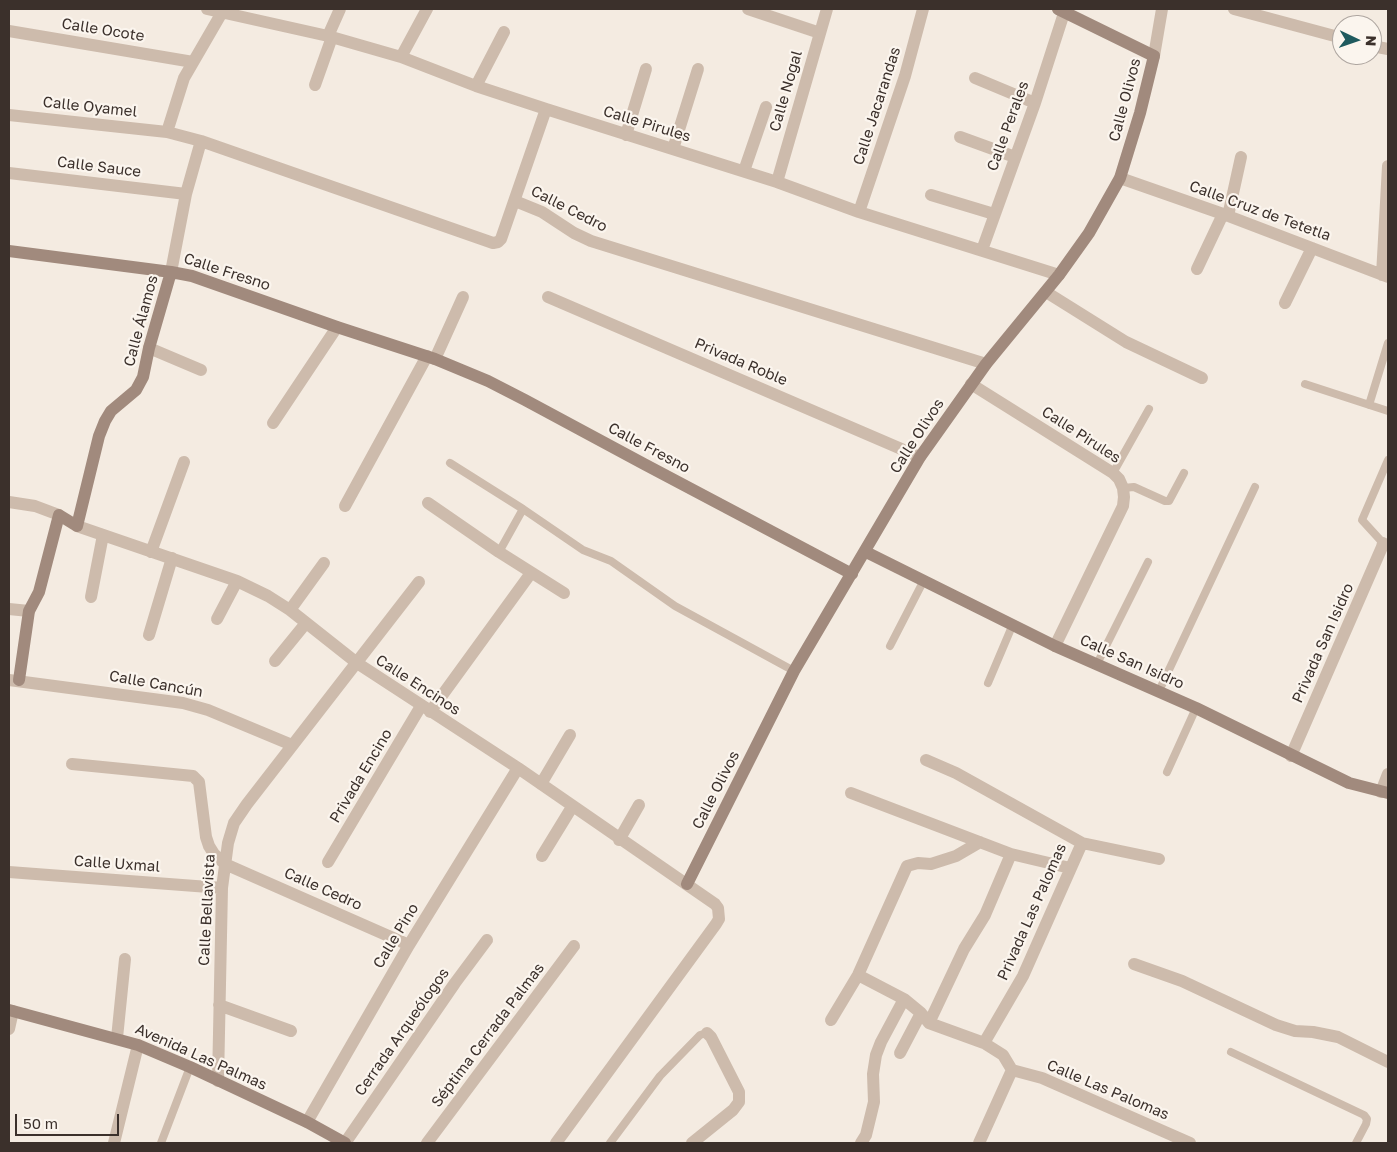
<!DOCTYPE html>
<meta charset="utf-8">
<style>
body{margin:0}
#map{position:relative;width:1397px;height:1152px;overflow:hidden;background:#f4ebe1;font-family:"Golos Text",sans-serif}
canvas{display:block}
.frame{position:absolute;inset:0;border:10px solid #3b302b;pointer-events:none}
.north{position:absolute;left:1332px;top:15px;width:50px;height:50px;box-sizing:border-box;background:#fbf5ee;border:1px solid #aea6a0;border-radius:50%;rotate:93deg;font-size:14px;font-weight:700;line-height:20px;text-align:center;color:#3b302b}
.north::after{content:'';display:block;margin:auto;width:18px;height:22px;background:#1f5a5e;clip-path:polygon(50% 0,100% 100%,50% 72%,0 100%)}
.scale{position:absolute;left:15px;top:1114px;width:104px;height:22px;box-sizing:border-box;border:2px solid #3b302b;border-top:0;padding-left:6px;font-size:15px;line-height:18px;white-space:nowrap;color:#3b302b;-webkit-text-stroke:4px #fbf5ee;paint-order:stroke}
</style>
<div id="map">
<canvas width="1397" height="1152"></canvas>
<div class="frame"></div>
<div class="north">N</div>
<div class="scale">50 m</div>
</div>
<script>
const context = document.querySelector('canvas').getContext('2d');
context.lineJoin = 'round';
const shape = rows => new Path2D(rows.map(r => 'M' + r).join(''));
function trace(path, color, width, dash) { context.strokeStyle = color; context.lineWidth = width; context.lineCap = dash ? 'butt' : 'round'; context.setLineDash(dash || []); context.stroke(path); }
function label(font, color, halo, rows, align = 'center') {
  context.font = font + ' "Golos Text",sans-serif'; context.lineWidth = 4.5; context.setLineDash([]); context.textBaseline = 'middle'; context.strokeStyle = halo; context.fillStyle = color; for (const [text, x, y, turn = 0] of rows) {
    context.save(); context.translate(x, y); context.rotate((+turn || 0) * Math.PI / 180); context.textAlign = isNaN(turn) ? turn : align; if (halo) context.strokeText(text, 0, 0); context.fillText(text, 0, 0); context.restore();
  }
}
trace(shape([
 [1305,384,1388,411],
 [1369,405,1388,343],
 [450,463,523,509,583,550,611,561,675,606,794,671],
 [1113,473,1149,409],
 [1123,488,1134,487,1165,501,1169,501,1184,473],
 [1383,543,1362,520,1388,460],
 [499,552,523,509],
 [890,646,924,580],
 [1097,664,1148,562],
 [988,683,1013,624],
 [1159,691,1255,487],
 [1167,772,1196,708],
 [1231,1052,1364,1115,1367,1119,1366,1124,1356,1143],
 [161,1143,190,1067],
 [610,1143,660,1076,700,1035,707,1033]
]), '#cdbbac', 8);
trace(shape([
 [207,9,328,36,401,57,476,86,546,109,777,182,859,212,1059,275],
 [748,9,820,33],
 [1234,9,1342,38],
 [9,31,193,62],
 [328,36,340,9],
 [1372,46,1388,49],
 [1154,56,1162,9],
 [401,57,427,9],
 [975,78,1035,103],
 [315,85,332,37],
 [476,86,504,32],
 [9,115,167,132,201,141,493,243,498,242,501,239,546,109],
 [167,132,184,78,224,9],
 [626,135,646,69],
 [960,137,1015,157],
 [673,149,698,69],
 [744,171,766,107],
 [9,173,186,194],
 [1120,178,1223,214,1388,277],
 [777,182,827,9],
 [931,195,994,214],
 [515,201,542,212,574,233,591,241,986,364],
 [859,212,905,76,923,9],
 [1228,216,1241,157],
 [982,250,1035,103,1064,13],
 [1197,269,1223,214],
 [171,272,186,194,201,141],
 [1382,275,1388,166],
 [1046,292,1126,342,1202,378],
 [548,297,920,457],
 [1285,303,1312,248],
 [149,348,201,370],
 [435,359,463,297],
 [971,384,1113,473,1119,479,1123,488,1124,497,1123,506,1055,646],
 [273,423,337,327],
 [9,502,35,506,59,515],
 [428,503,499,552,564,593],
 [345,506,427,356],
 [77,526,237,581,268,596,290,610,357,663,518,768,715,904,718,908,719,919,716,924,556,1143],
 [151,552,184,462],
 [91,597,103,535],
 [9,609,29,611],
 [290,610,324,563],
 [217,619,237,581],
 [149,635,172,558],
 [275,661,306,623],
 [9,680,183,703,208,710,292,745],
 [430,712,531,573],
 [1291,756,1382,547,1383,543],
 [926,760,956,773,1082,843,1023,976,984,1043,1003,1055,1012,1070,979,1143],
 [72,764,193,776,199,782,206,837,209,846,214,854,225,864,409,945],
 [541,784,570,735],
 [1381,792,1388,774],
 [851,793,1011,854,1070,868],
 [619,840,639,805],
 [1082,843,1159,859],
 [542,856,572,807],
 [328,862,421,706],
 [9,872,222,888],
 [1134,964,1182,981,1276,1025,1295,1031,1313,1032,1338,1037,1388,1062],
 [858,975,904,999,921,1013,929,1023,984,1043],
 [219,1005,291,1031],
 [831,1020,858,975,907,866,918,863,931,864,956,856,980,842],
 [929,1023,964,949,985,915,1011,854],
 [9,1029,13,1011],
 [117,1038,125,959],
 [900,1053,921,1013],
 [1012,1070,1042,1078,1190,1143],
 [218,1081,222,888,228,843,234,823,247,804,419,582],
 [307,1122,409,945,518,768],
 [114,1143,138,1045],
 [345,1143,455,983,487,940],
 [427,1143,574,946],
 [692,1143,733,1110,739,1102,739,1092,711,1037,707,1033],
 [861,1143,866,1135,874,1102,873,1074,876,1055,881,1042,904,999]
]), '#cdbbac', 12);
trace(shape([
 [9,251,171,272,192,276,337,327,435,359,488,381,525,400,644,464,852,574],
 [866,552,1055,646,1196,708,1349,783,1388,793],
 [19,680,29,611,39,592,59,515,77,526,99,436,105,421,111,411,136,390,143,377,149,348,171,272],
 [687,884,794,671,920,457,986,364,1059,275,1089,233,1120,178,1140,113,1154,56,1058,9],
 [9,1010,138,1045,190,1067,307,1122,345,1143]
]), '#a18a7d', 12);
label('15px', '#3b302b', '#fbf5ee', [
 ["Calle Ocote",103,30,9],
 ["Calle Nogal",786,91,-74],
 ["Calle Olivos",1125,100,-75],
 ["Calle Jacarandas",877,106,-72],
 ["Calle Oyamel",90,107,6],
 ["Calle Pirules",647,124,17],
 ["Calle Perales",1008,126,-70],
 ["Calle Sauce",99,167,7],
 ["Calle Cedro",569,209,27],
 ["Calle Cruz de Tetetla",1260,211,20],
 ["Calle Fresno",227,272,18],
 ["Calle Álamos",141,321,-75],
 ["Privada Roble",741,362,23],
 ["Calle Pirules",1081,435,33],
 ["Calle Olivos",917,436,-57],
 ["Calle Fresno",649,448,28],
 ["Privada San Isidro",1323,643,-66],
 ["Calle San Isidro",1132,662,24],
 ["Calle Cancún",156,684,10],
 ["Calle Encinos",418,685,33],
 ["Privada Encino",361,776,-59],
 ["Calle Olivos",716,790,-63],
 ["Calle Uxmal",117,864,4],
 ["Calle Cedro",323,889,24],
 ["Calle Bellavista",207,910,-87],
 ["Privada Las Palomas",1032,912,-66],
 ["Calle Pino",396,936,-59],
 ["Cerrada Arqueólogos",402,1032,-55],
 ["Séptima Cerrada Palmas",488,1035,-53],
 ["Avenida Las Palmas",201,1057,24],
 ["Calle Las Palomas",1108,1090,23]
]);
</script>
